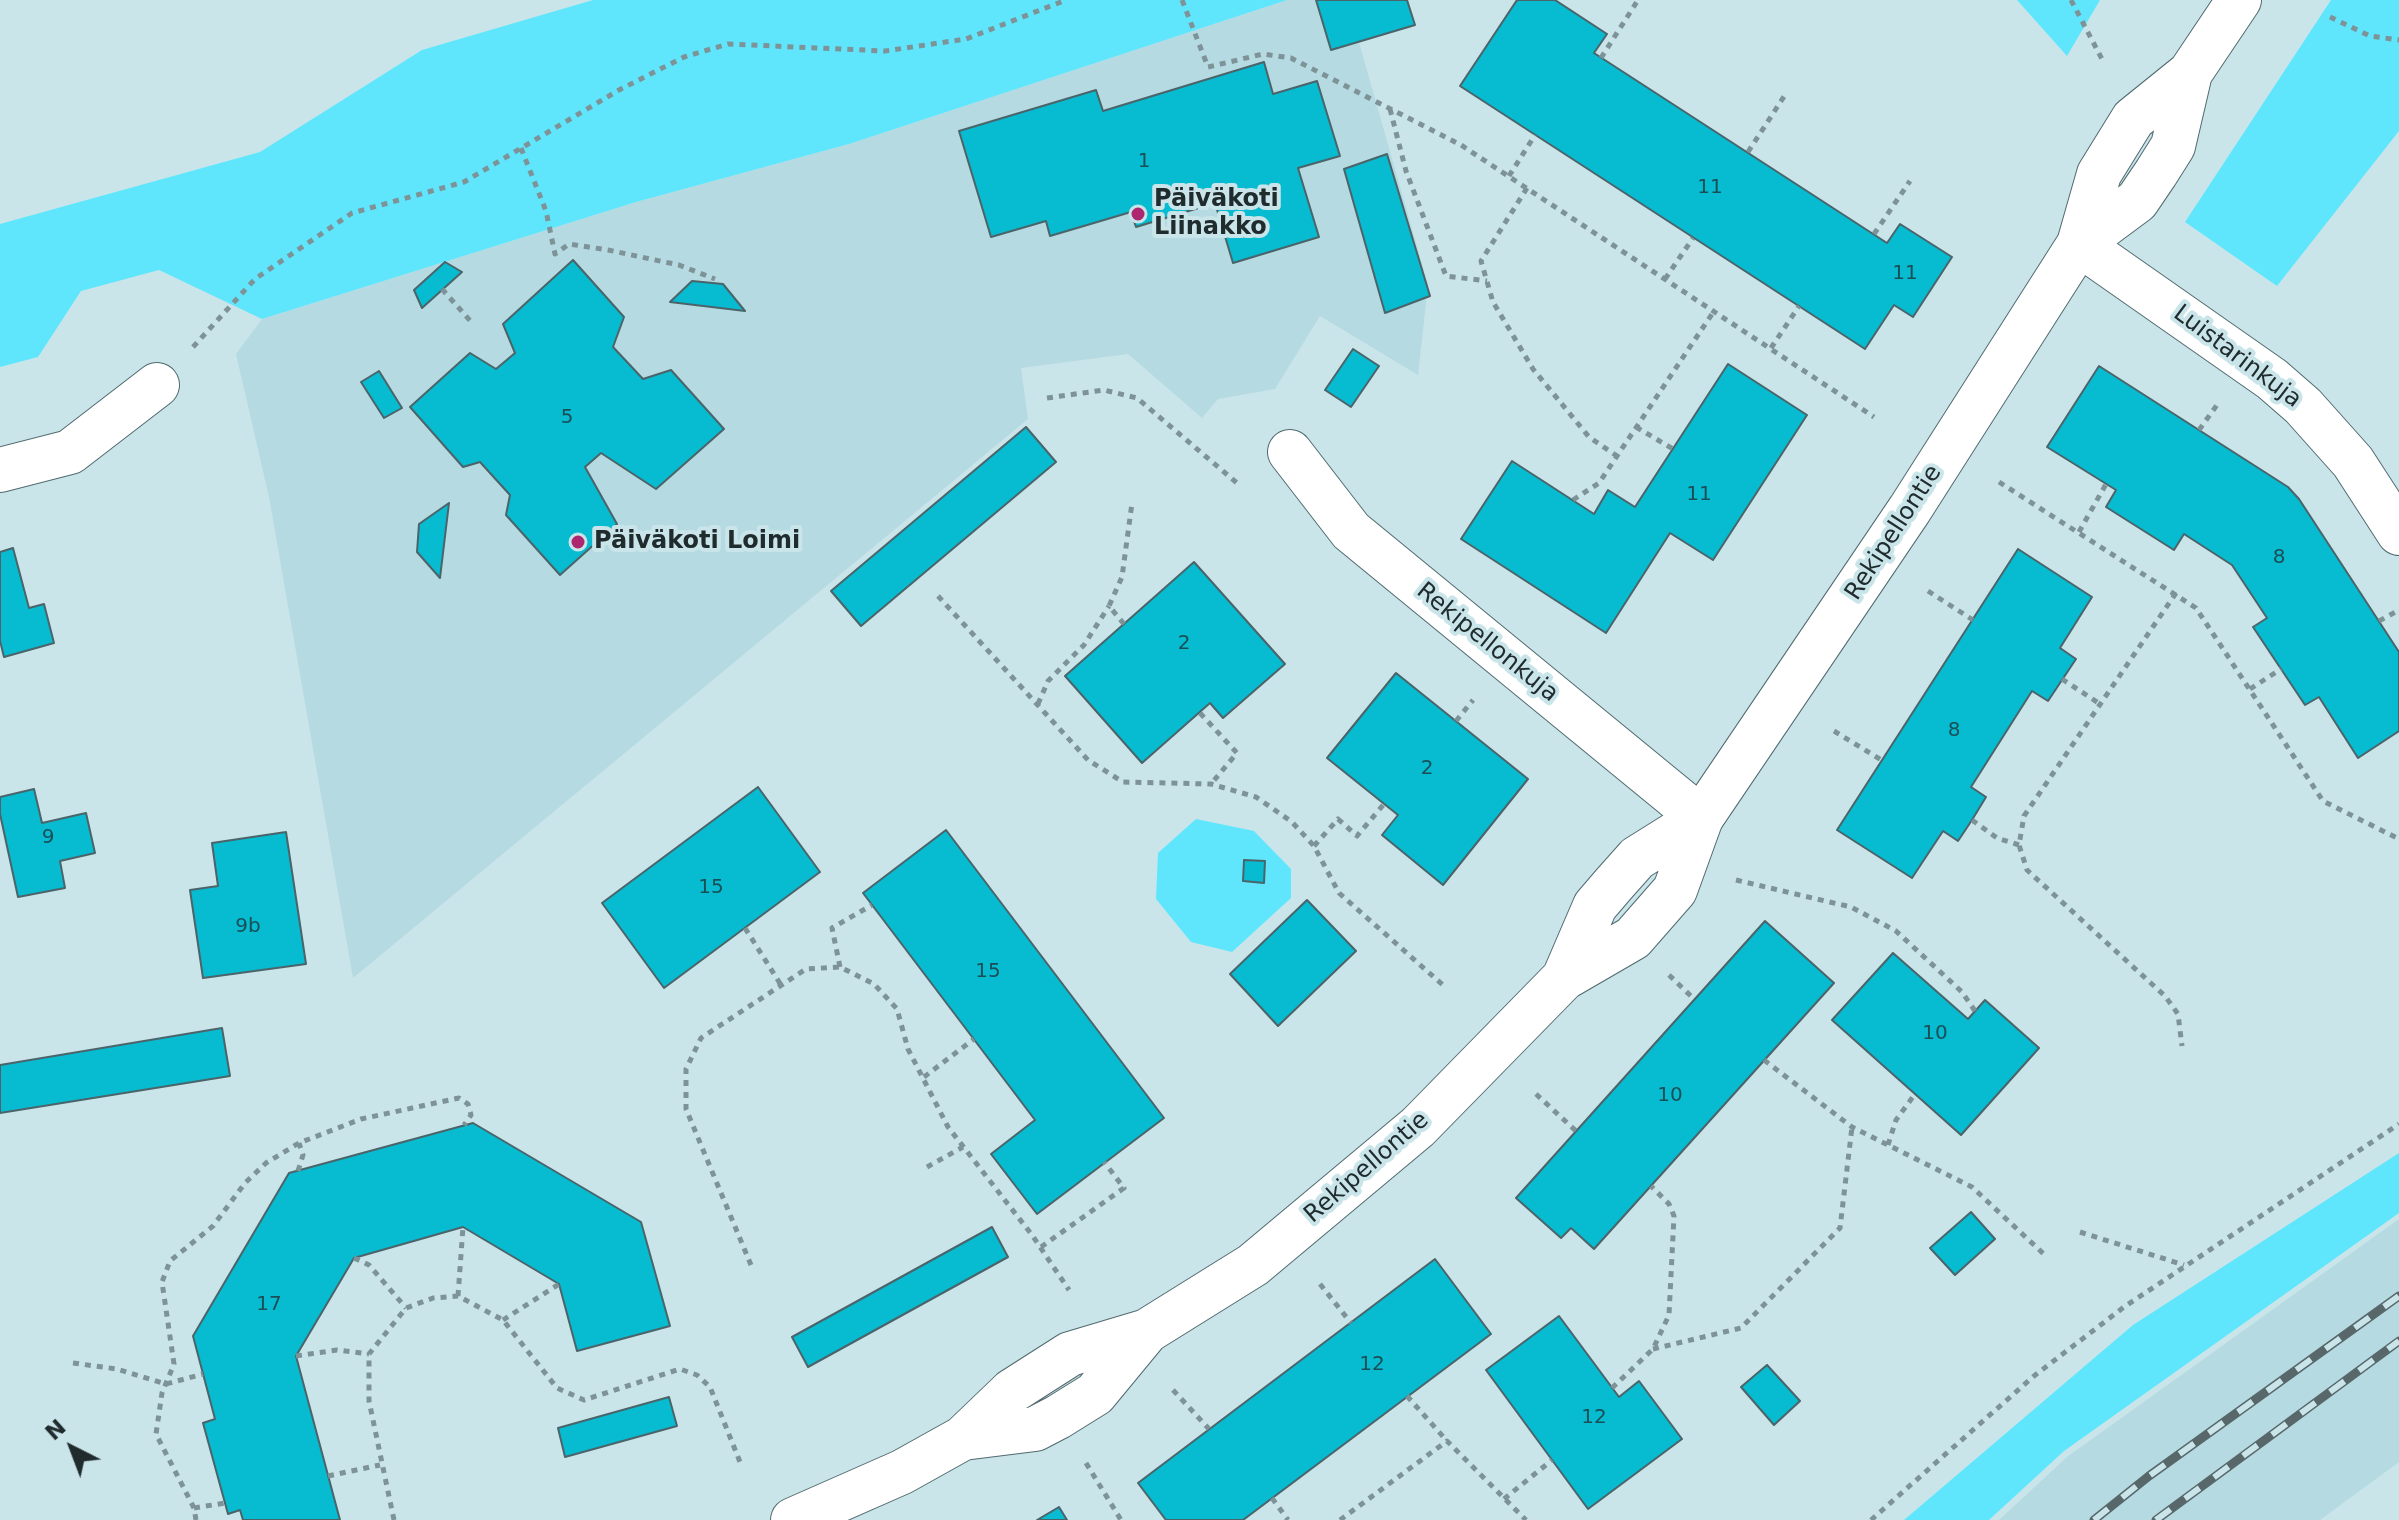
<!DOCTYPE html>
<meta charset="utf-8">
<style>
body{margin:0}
#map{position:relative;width:2399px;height:1520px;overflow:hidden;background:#c9e5ea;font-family:"DejaVu Sans",sans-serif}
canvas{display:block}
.north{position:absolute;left:32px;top:1408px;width:80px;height:80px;-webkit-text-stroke:6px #c9e5ea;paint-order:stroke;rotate:318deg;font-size:22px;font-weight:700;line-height:32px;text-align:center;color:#202b2d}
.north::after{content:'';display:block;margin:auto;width:28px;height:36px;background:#202b2d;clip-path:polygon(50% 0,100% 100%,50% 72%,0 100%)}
</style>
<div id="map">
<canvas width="2399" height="1520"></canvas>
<div class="north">N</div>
</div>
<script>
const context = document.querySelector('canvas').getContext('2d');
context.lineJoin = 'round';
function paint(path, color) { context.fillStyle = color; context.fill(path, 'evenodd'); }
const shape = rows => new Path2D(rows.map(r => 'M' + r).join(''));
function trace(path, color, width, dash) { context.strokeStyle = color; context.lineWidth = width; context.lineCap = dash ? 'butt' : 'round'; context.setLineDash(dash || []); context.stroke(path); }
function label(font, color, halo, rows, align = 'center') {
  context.font = font + ' "DejaVu Sans",sans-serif'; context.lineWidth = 8; context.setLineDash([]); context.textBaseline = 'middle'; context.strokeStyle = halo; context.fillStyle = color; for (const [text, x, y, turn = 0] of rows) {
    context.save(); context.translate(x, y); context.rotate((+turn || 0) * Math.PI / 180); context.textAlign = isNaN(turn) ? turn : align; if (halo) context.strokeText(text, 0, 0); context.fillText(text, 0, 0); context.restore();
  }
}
paint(shape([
 [1287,0,1347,0,1428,285,1418,375,1320,316,1275,389,1218,399,1202,418,1128,354,1021,368,1028,419,353,978,269,497,236,354,262,319,636,202,849,144],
 [2399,1219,2399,1462,2320,1520,1999,1520,2067,1457]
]), '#b5dae1');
paint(shape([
 [593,0,1287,0,849,144,636,202,262,319,159,270,81,291,38,357,0,367,0,224,260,152,422,50],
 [2017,0,2100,0,2067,56],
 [2331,0,2399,0,2399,131,2277,286,2185,222],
 [1196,819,1254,831,1291,869,1291,898,1232,952,1191,942,1156,899,1158,853],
 [2399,1153,2399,1213,2064,1451,1989,1520,1904,1520,2133,1325]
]), '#60e6fc');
const building = shape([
 [1316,0,1407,0,1415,25,1331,50,1316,0],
 [1517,0,1555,0,1607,34,1594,53,1887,243,1900,224,1952,257,1913,317,1894,305,1865,349,1460,86,1517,0],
 [1264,62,1273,94,1317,81,1340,156,1298,168,1319,237,1233,263,1215,203,1136,227,1131,212,1050,236,1046,221,991,237,959,131,1096,90,1103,111,1264,62],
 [1387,154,1430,296,1385,313,1344,169,1387,154],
 [573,260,624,317,613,347,643,379,671,370,724,429,656,489,601,453,585,467,617,524,560,575,506,515,510,495,480,462,463,467,410,407,470,353,496,369,515,353,503,324,573,260],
 [445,262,462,272,422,308,414,290,445,262],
 [692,281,723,284,745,311,670,302,692,281],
 [1353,349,1379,366,1351,407,1325,390,1353,349],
 [1728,364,1807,415,1713,560,1670,533,1606,633,1461,539,1512,461,1594,514,1608,490,1635,507,1728,364],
 [2099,366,2288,487,2299,499,2399,652,2399,731,2358,758,2319,697,2305,705,2253,627,2267,618,2232,565,2184,534,2174,550,2106,507,2116,490,2047,447,2099,366],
 [379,371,402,408,384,418,361,382,379,371],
 [1026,427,1056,462,861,626,831,591,1026,427],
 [449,503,440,578,417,552,419,524,449,503],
 [13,548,29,608,44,604,54,643,4,657,0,641,0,552,13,548],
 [2018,549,2092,597,2060,648,2076,659,2048,701,2032,691,1971,787,1986,797,1972,820,1958,841,1943,831,1912,878,1837,830,2018,549],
 [1194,562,1285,664,1223,718,1210,703,1142,763,1065,676,1194,562],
 [1396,673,1528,779,1443,885,1382,835,1398,815,1327,758,1396,673],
 [758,787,820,872,664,988,602,903,758,787],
 [34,789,42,823,86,813,95,853,60,861,65,888,18,897,0,814,0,797,34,789],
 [946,830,1164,1118,1037,1214,991,1154,1035,1120,863,893,946,830],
 [286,832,306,964,203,978,190,890,218,886,212,843,286,832],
 [1244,860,1265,861,1264,883,1243,881,1244,860],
 [1307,900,1356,951,1278,1026,1230,974,1307,900],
 [1765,921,1834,983,1594,1249,1571,1228,1561,1238,1516,1198,1765,921],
 [1893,953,1968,1019,1985,1000,2039,1048,1961,1135,1832,1020,1893,953],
 [222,1028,230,1076,0,1113,0,1065,222,1028],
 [473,1123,641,1222,670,1326,577,1351,559,1284,463,1227,354,1258,296,1356,340,1520,243,1520,240,1510,228,1514,203,1423,215,1419,193,1336,289,1173,473,1123],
 [1971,1212,1995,1239,1955,1275,1930,1248,1971,1212],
 [992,1227,1008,1257,808,1367,792,1337,992,1227],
 [1435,1259,1491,1334,1243,1520,1166,1520,1138,1483,1435,1259],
 [1559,1316,1619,1397,1639,1381,1682,1439,1588,1509,1486,1370,1559,1316],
 [1767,1365,1800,1401,1774,1425,1741,1387,1767,1365],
 [669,1397,677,1426,565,1457,558,1428,669,1397],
 [1059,1507,1067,1520,1037,1520,1059,1507]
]);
paint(building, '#07bbd1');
trace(building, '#4b6469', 2);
const street = shape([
 [2079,244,2272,379,2303,406,2353,462,2399,533],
 [1290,452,1351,531,1701,818],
 [0,470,70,452,157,385]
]);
const secondary = shape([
 [2079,244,2137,201,2156,173,2173,146,2190,73],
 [1564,978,1595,906,1613,885,1637,858,1701,818],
 [963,1438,1035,1429,1058,1417,1095,1394,1147,1331],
 [793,1520,902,1472,963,1438,1012,1391,1070,1354,1147,1331,1253,1265,1418,1127,1564,978,1633,938,1675,890,1701,818,1910,509,2079,244,2099,174,2133,119,2190,73,2239,0]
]);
trace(street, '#516a6e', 46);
trace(secondary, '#516a6e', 46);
trace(shape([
 [1182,0,1208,67,1263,54,1291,58,1461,145,1874,417],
 [2071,0,2104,63],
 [2330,17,2370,36,2399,40],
 [1601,58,1638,0],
 [1390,109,1406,171,1446,276,1487,281],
 [521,148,546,211,555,254,569,244,608,250,679,265,715,279],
 [1748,152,1785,95],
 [1509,176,1535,135],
 [1527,188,1481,261,1493,302,1533,369,1589,437,1617,456],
 [1874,234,1910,181],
 [1665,279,1693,238],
 [442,289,473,324],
 [193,347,255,279,352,213,464,182,619,90,684,57,728,44,885,51,966,39,1066,0],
 [1771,348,1799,306],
 [1047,398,1104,390,1137,398,1237,483],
 [1636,427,1673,449],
 [2199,430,2217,405],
 [1999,482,2196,608,2323,801,2399,839],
 [1573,500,1599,483,1714,311],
 [2079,532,2106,484],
 [1928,591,1973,620],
 [2176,593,2024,816,2019,845,2027,870,2165,996,2178,1014,2182,1046],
 [938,596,1088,760,1123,782,1211,784,1256,797,1292,822,1314,846,1339,893,1444,986],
 [2379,621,2399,610],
 [1124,624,1109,606,1122,577,1132,503],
 [2062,679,2100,704],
 [2250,689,2281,669],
 [1038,704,1048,681,1084,645,1109,606],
 [1200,713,1237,753,1211,784],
 [1456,721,1473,700],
 [1834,731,1883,761],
 [1972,820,1997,838,2019,845],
 [1314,846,1338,819,1357,836,1384,804],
 [1736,880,1851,907,1896,931,1962,992,1975,1011],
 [745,928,781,985],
 [840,967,832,928,872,905],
 [1669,975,1694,999],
 [1764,1060,1852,1127,1972,1187,2047,1257],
 [924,1077,974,1039],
 [1536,1094,1576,1131],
 [1888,1145,1896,1120,1915,1094],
 [927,1167,963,1147],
 [298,1171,303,1155,299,1143],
 [2080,1232,2184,1265],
 [1041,1247,1124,1188,1104,1162],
 [354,1258,369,1265,406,1308],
 [751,1265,686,1109,686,1069,701,1038,806,969,840,967,874,984,897,1009,908,1049,948,1127,1032,1235,1069,1290],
 [1320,1284,1351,1323],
 [458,1296,463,1227],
 [503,1320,559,1284],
 [1653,1349,1741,1328,1840,1228,1852,1127],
 [296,1356,337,1350,369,1354],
 [73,1363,117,1369,166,1384,203,1374],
 [1612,1388,1653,1349,1669,1315,1674,1216,1669,1204,1651,1186],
 [1173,1390,1209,1429],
 [1407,1396,1447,1441],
 [1086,1463,1121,1520],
 [328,1476,380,1465],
 [1272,1498,1288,1520],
 [1504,1499,1552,1460],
 [194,1508,225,1503],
 [196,1520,194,1508,156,1434,162,1393,174,1364,162,1282,170,1261,213,1226,245,1183,266,1163,299,1143,361,1119,459,1098,468,1104,471,1115,464,1125],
 [394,1520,369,1401,369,1354,406,1308,433,1298,458,1296,503,1320,557,1388,584,1400,680,1369,697,1375,710,1387,742,1467],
 [1340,1520,1447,1441,1526,1520],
 [1871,1520,2034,1376,2124,1307,2399,1124]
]), '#7e9397', 5, [6, 6]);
trace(street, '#fff', 44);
trace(secondary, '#fff', 44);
const rail = shape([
 [2094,1520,2149,1476,2399,1296],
 [2156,1520,2399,1341]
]);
trace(rail, '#57676a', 9);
trace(rail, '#c9e5ea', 6, [18]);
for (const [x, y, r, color] of [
 [1138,214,8,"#ac2770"],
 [578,542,8,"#ac2770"]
]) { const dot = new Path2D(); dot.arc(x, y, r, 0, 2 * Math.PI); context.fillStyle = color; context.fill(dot); trace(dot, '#c9e5ea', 3); }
label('20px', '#1a4f56', null, [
 ["1",1144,162],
 ["11",1710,188],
 ["11",1905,274],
 ["5",567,418],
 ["11",1699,495],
 ["8",2279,558],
 ["2",1184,644],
 ["8",1954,731],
 ["2",1427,769],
 ["9",48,838],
 ["15",711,888],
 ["9b",248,927],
 ["15",988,972],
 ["10",1935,1034],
 ["10",1670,1096],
 ["17",269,1305],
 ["12",1372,1365],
 ["12",1594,1418]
]);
label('bold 24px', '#202b2d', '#c9e5ea', [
 ["Päiväkoti",1154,200],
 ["Liinakko",1154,228],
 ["Päiväkoti Loimi",594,542]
], 'left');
label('24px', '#202b2d', '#c9e5ea', [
 ["Luistarinkuja",2237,357,37],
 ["Rekipellontie",1894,533,-57],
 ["Rekipellonkuja",1487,643,39],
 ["Rekipellontie",1367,1168,-41]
]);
</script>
